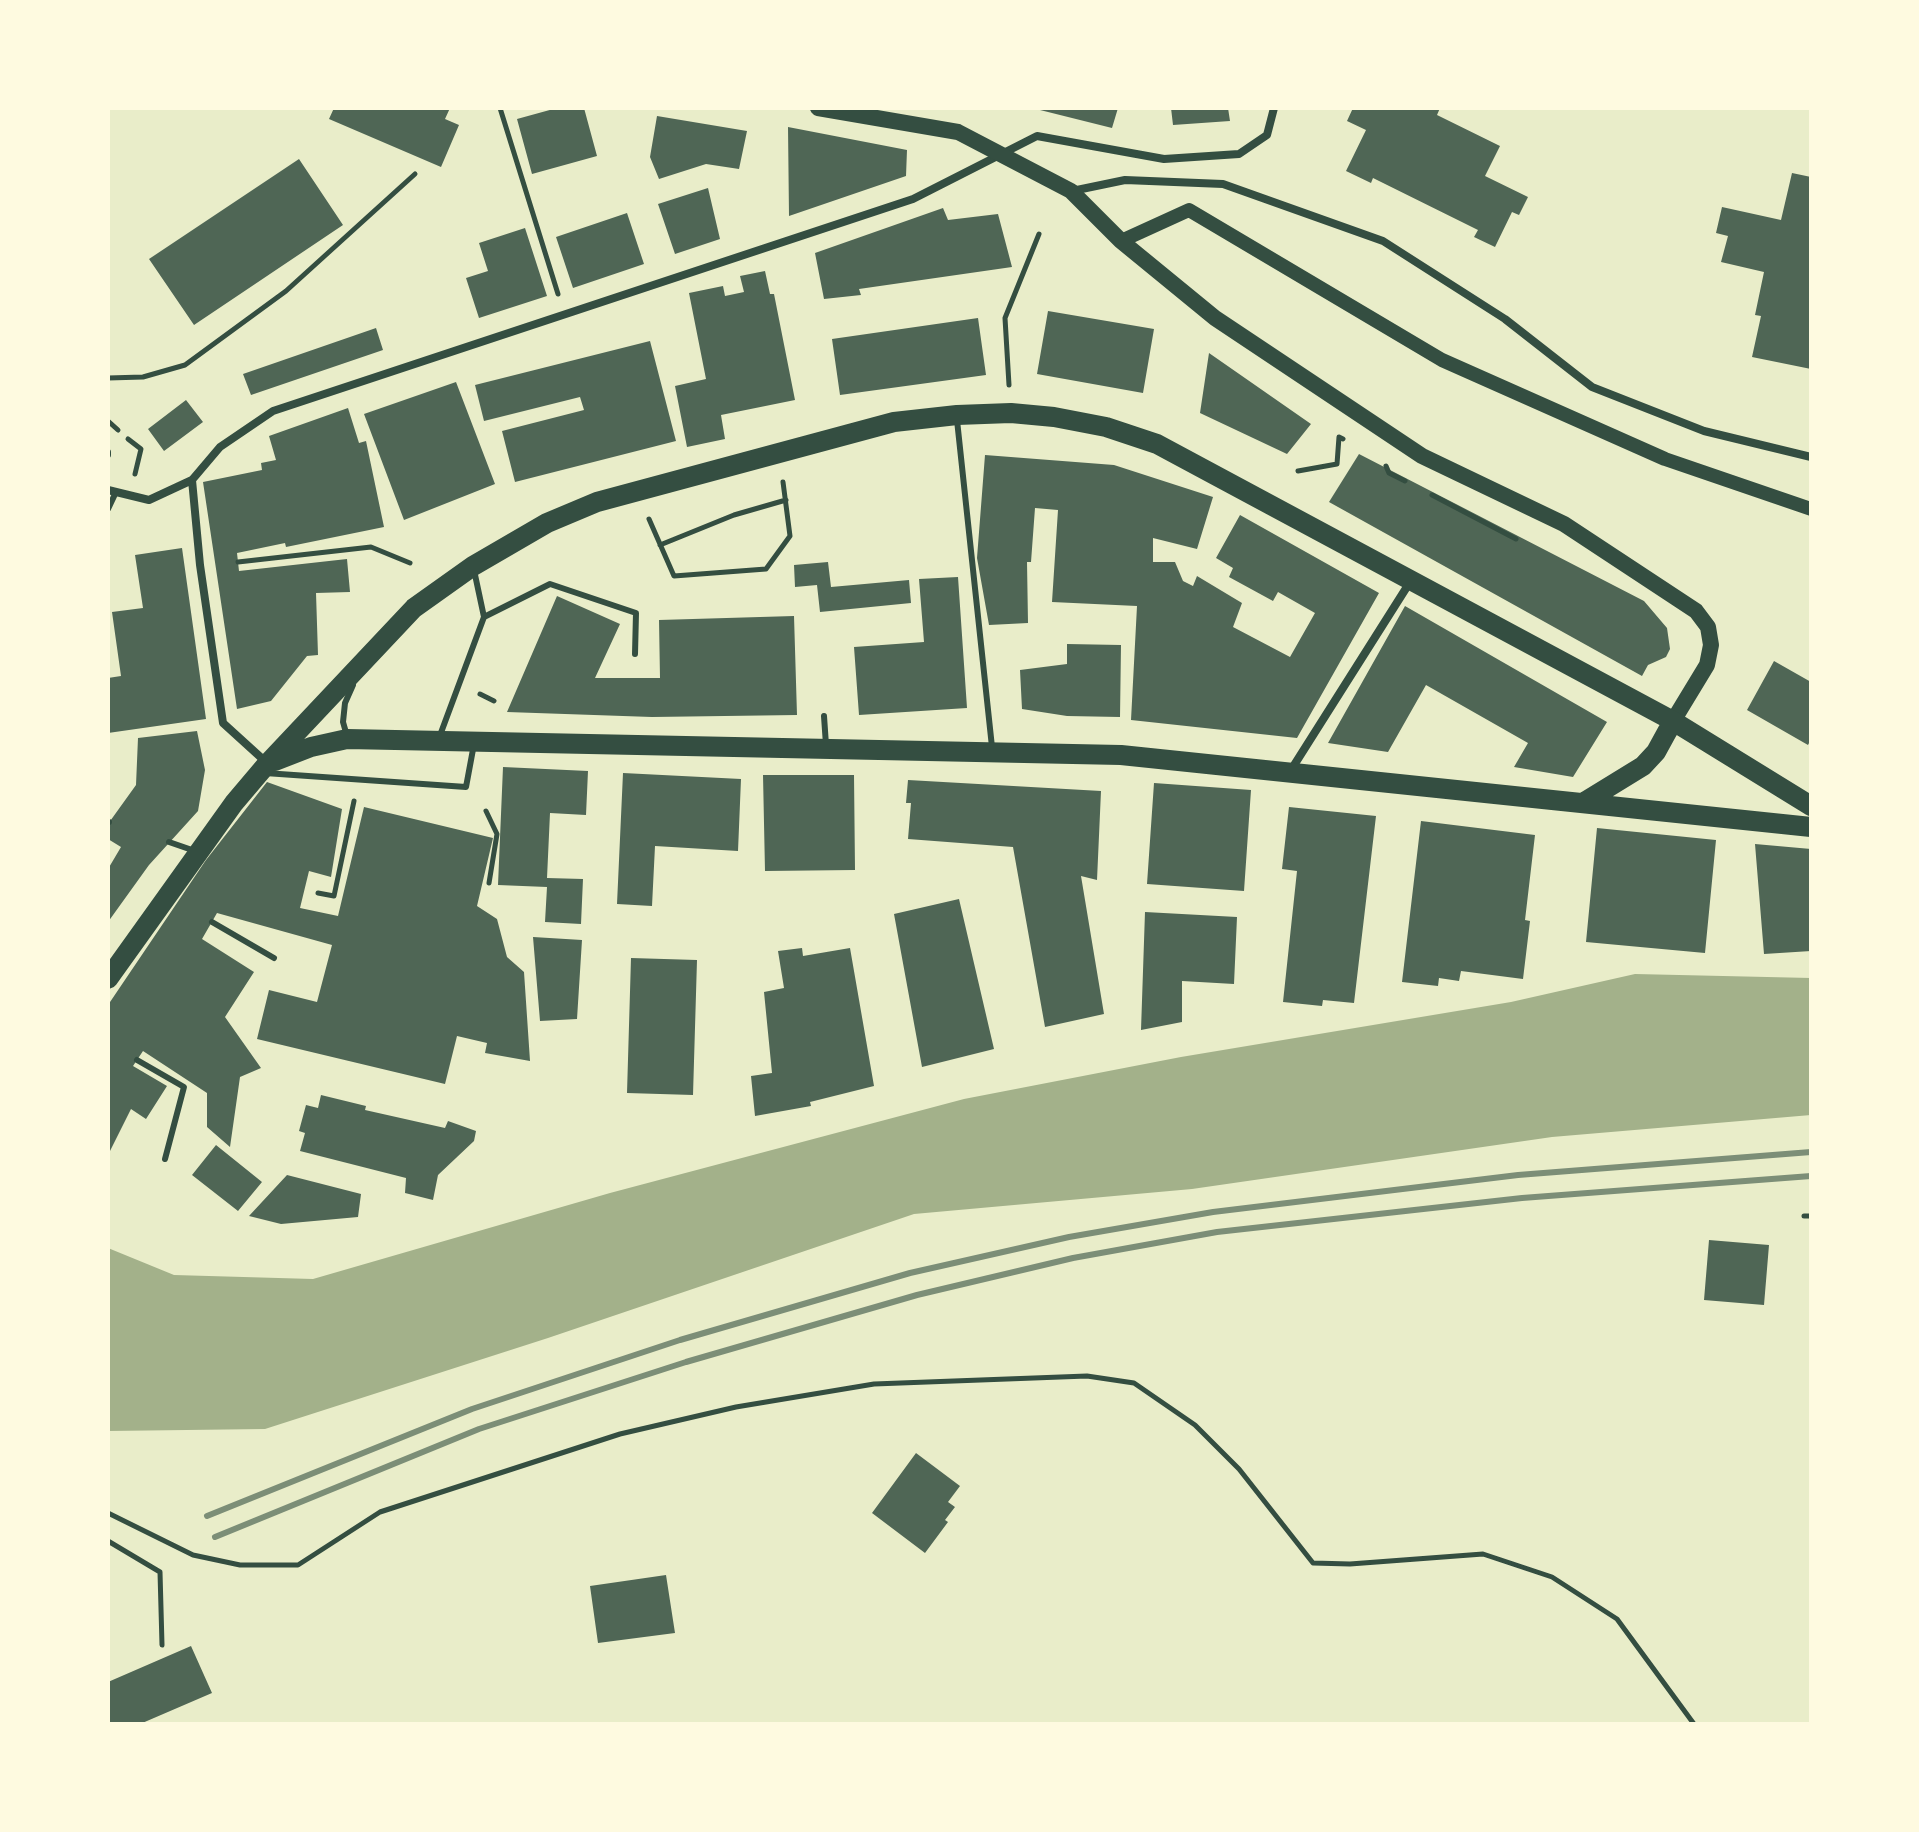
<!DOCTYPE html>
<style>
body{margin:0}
#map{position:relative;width:1919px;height:1832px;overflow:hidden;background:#e9edc9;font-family:"Varela Round",sans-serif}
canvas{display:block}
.frame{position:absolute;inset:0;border:110px solid #fefae0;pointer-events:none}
</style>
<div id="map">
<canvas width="1919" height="1832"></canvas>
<div class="frame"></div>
</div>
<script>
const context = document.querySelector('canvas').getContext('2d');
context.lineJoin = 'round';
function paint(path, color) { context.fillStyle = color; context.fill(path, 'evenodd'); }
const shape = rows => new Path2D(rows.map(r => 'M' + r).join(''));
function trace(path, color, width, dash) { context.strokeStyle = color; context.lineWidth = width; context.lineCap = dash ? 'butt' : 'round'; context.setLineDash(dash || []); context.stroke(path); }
paint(shape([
 [1635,974,1811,978,1811,1115,1552,1137,1192,1189,914,1214,548,1338,265,1429,108,1431,108,1248,174,1275,313,1279,610,1193,964,1099,1181,1057,1511,1002]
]), '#a3b18a');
paint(shape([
 [334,108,450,108,445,119,459,125,441,167,329,119],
 [557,108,584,108,597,156,532,174,517,119],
 [1032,108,1118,108,1112,128],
 [1171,108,1228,108,1230,121,1173,125],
 [1353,108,1440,108,1437,115,1500,146,1485,176,1528,197,1519,215,1512,212,1495,247,1474,237,1478,230,1373,178,1371,183,1346,171,1366,130,1347,121],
 [657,116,747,131,739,169,706,164,659,179,650,157],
 [788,127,907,150,906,176,789,216],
 [299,159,343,225,194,325,149,259],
 [1792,173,1811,177,1811,369,1752,357,1761,316,1755,315,1764,272,1721,262,1728,236,1716,233,1722,207,1781,220],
 [708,188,720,239,675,254,658,204],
 [943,208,948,220,998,214,1012,267,859,289,861,295,824,299,815,253],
 [627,213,644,264,573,288,556,237],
 [525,228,547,296,479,318,466,278,488,271,479,243],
 [765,271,770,294,774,294,795,400,721,415,725,439,687,447,675,386,706,379,689,293,723,286,725,296,744,292,740,276],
 [1048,311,1154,329,1143,393,1037,374],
 [978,318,986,375,840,395,832,339],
 [376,328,383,350,251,395,243,374],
 [650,341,676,441,515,482,502,431,584,410,580,397,484,421,475,385],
 [1209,353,1311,424,1287,454,1200,413],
 [456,382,495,484,404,520,364,414],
 [186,400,203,422,164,451,148,429],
 [348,408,359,443,366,441,384,527,286,547,285,543,237,553,239,571,347,559,350,592,316,593,318,655,307,656,271,701,237,709,203,482,262,470,261,463,276,460,269,436],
 [1359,454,1644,601,1667,628,1670,649,1666,657,1648,665,1642,676,1329,502],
 [985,455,1114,465,1213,497,1197,549,1153,538,1153,562,1175,562,1183,581,1193,586,1197,576,1242,603,1233,627,1290,657,1315,613,1278,592,1273,601,1229,577,1233,568,1216,558,1240,515,1379,593,1297,738,1131,720,1137,606,1052,602,1058,510,1035,508,1031,562,1027,562,1028,623,989,625,977,558],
 [182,548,206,719,108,733,108,678,121,676,112,612,143,608,135,555],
 [828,562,831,587,909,580,911,603,820,612,817,585,795,587,794,565],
 [958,577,967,708,859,715,854,647,924,642,919,579],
 [557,596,620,624,595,678,660,678,659,620,794,616,797,715,652,717,507,712],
 [1405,606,1607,722,1573,777,1514,767,1528,743,1426,685,1388,752,1328,743],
 [1067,644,1121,645,1120,717,1067,716,1022,709,1020,670,1067,664],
 [1774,661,1811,682,1811,739,1808,745,1747,710],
 [197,731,205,770,198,811,149,865,108,922,108,869,121,847,108,839,108,824,136,785,138,738],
 [503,767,588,771,586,815,550,813,547,878,583,879,581,924,545,922,547,887,498,885],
 [623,773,741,779,738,851,655,846,652,906,617,904],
 [763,775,854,775,855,870,765,871],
 [908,780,1101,791,1097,880,1081,876,1104,1014,1045,1027,1013,847,908,839,911,803,906,803],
 [267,782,342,809,331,877,309,871,300,908,338,916,364,807,493,838,477,906,497,919,507,957,524,972,530,1061,485,1053,487,1043,457,1036,445,1084,257,1039,269,990,317,1002,332,945,217,913,202,939,254,972,225,1017,261,1068,240,1077,230,1147,207,1127,207,1093,143,1051,133,1066,167,1086,146,1119,131,1109,108,1155,108,1005,206,860],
 [1154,783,1251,790,1244,891,1147,884],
 [1289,807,1376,816,1354,1003,1323,1000,1322,1006,1283,1002,1297,871,1282,869],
 [1421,821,1535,835,1525,920,1530,921,1523,979,1461,971,1459,981,1439,978,1438,986,1402,982],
 [1597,828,1716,840,1705,953,1586,942],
 [1755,844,1811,849,1811,951,1764,954],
 [959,899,994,1049,922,1067,894,914],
 [1145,912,1237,917,1234,984,1182,981,1182,1022,1141,1030],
 [533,937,582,940,577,1019,540,1021],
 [802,948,803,956,850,948,874,1086,810,1102,811,1106,755,1116,751,1076,772,1073,764,992,784,988,778,951],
 [631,958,697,960,693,1095,627,1093],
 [321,1095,366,1106,365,1110,445,1128,448,1121,476,1131,474,1141,438,1175,433,1200,405,1193,406,1178,300,1151,305,1133,299,1131,306,1105,318,1108],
 [216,1145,262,1182,238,1211,192,1175],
 [287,1175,361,1194,358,1217,281,1224,249,1216],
 [1709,1240,1769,1245,1764,1305,1704,1300],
 [916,1453,960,1486,948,1502,955,1507,945,1520,948,1522,925,1553,872,1513],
 [666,1575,675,1633,598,1643,590,1586],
 [191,1646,212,1693,140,1724,109,1724,108,1682]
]), '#4f6655');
trace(shape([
 [500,108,558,294],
 [108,378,143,377,185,365,286,291,415,174],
 [1009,385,1005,318,1039,234],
 [108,421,118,430],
 [128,439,141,449,135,474],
 [1386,466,1389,473,1405,481],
 [1298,471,1337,464,1339,437,1343,439],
 [1432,495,1516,539],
 [649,519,674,576,766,569,790,536,783,482],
 [660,545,734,515,786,500],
 [238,562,371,547,410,563],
 [480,694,494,701],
 [486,811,497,834,489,883],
 [318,893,334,896,354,801],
 [1804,1216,1811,1216],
 [108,1513,193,1555,240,1565,298,1565,380,1512,620,1434,736,1407,874,1384,1087,1376,1134,1383,1195,1425,1239,1469,1313,1563,1350,1564,1483,1554,1552,1577,1617,1619,1694,1724],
 [108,1541,160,1572,162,1645]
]), '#344e41', 5);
trace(shape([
 [957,420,992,747],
 [108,452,108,455],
 [108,509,116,492],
 [484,617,550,584,636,613,635,654],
 [824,716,826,745],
 [347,736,343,722,345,703,353,685],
 [439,738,484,617,474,570],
 [265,773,466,787,474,744],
 [108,822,109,822],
 [169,842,195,851],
 [212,922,274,958],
 [137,1060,184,1087,165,1159]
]), '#344e41', 6);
trace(shape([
 [1072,191,1125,180,1223,184,1383,241,1505,319,1592,387,1704,431,1811,457],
 [108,490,149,500,192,480],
 [267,763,223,723,200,565,192,480,220,447,273,411,913,199,1037,136,1164,159,1239,154,1267,135,1274,108],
 [1291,770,1410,582]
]), '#344e41', 8);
trace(shape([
 [1121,241,1189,210,1442,360,1665,459,1811,509]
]), '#344e41', 14);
trace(shape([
 [818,108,958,132,1071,191,1121,241,1215,318,1422,456,1564,524,1696,611,1708,627,1711,645,1707,665,1673,721]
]), '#344e41', 16);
trace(shape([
 [275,761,311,747,347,739,1121,755,1811,827],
 [1586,801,1643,766,1656,752,1673,721],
 [108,979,234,803,267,764,414,608,473,566,547,523,597,502,894,422,957,415,1011,413,1054,417,1106,427,1157,444,1673,721,1811,806]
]), '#344e41', 20);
trace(shape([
 [207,1516,472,1409,680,1340,910,1273,1069,1237,1213,1212,1518,1175,1811,1152],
 [215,1537,479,1429,686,1362,917,1295,1073,1258,1217,1232,1522,1198,1811,1176]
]), '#7c8e77', 6);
</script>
